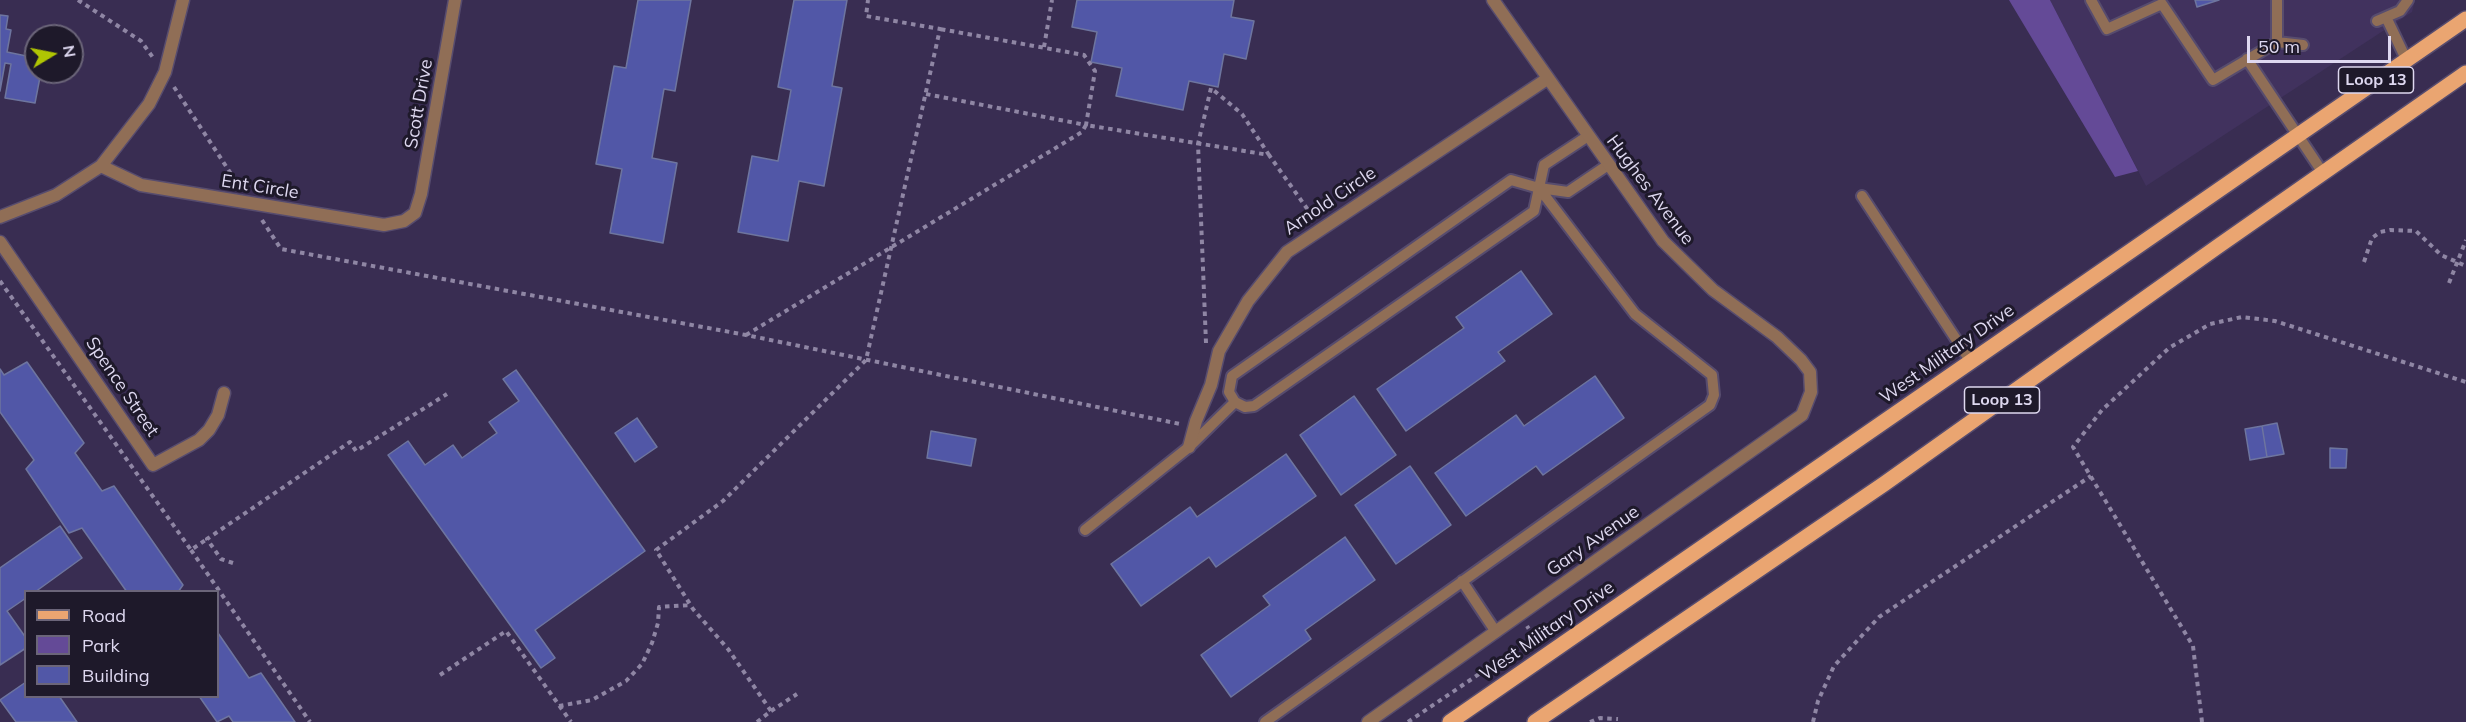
<!DOCTYPE html>
<style>
body{margin:0}
#map{position:relative;width:2466px;height:722px;overflow:hidden;background:#392d52;font-family:Mulish,sans-serif}
canvas{display:block}
.legend{position:absolute;left:24px;top:590px;width:195px;height:108px;box-sizing:border-box;background:#1e192a;border:2px solid #6b6579;margin:0;padding:8px 10px;list-style:none;font-size:18px;color:#ded8f0}
.legend li{display:flex;align-items:center;gap:12px;height:30px}
.legend b{width:30px;border:2px solid #6b6579}
.north{position:absolute;left:24px;top:24px;width:60px;height:60px;box-sizing:border-box;background:#1e192a;border:2px solid #6b6579;border-radius:50%;rotate:80deg;font-size:16px;font-weight:700;line-height:24px;text-align:center;color:#ded8f0}
.north::after{content:'';display:block;margin:auto;width:21px;height:27px;background:#b0c503;clip-path:polygon(50% 0,100% 100%,50% 72%,0 100%)}
.scale{position:absolute;left:2247px;top:36px;width:144px;height:27px;box-sizing:border-box;border:3px solid #ded8f0;border-top:0;padding-left:8px;font-size:18px;line-height:21px;white-space:nowrap;color:#ded8f0;-webkit-text-stroke:4px #1e192a;paint-order:stroke}
</style>
<div id="map">
<canvas width="2466" height="722"></canvas>
<ul class="legend">
<li><b style="height:8px;background:#eaa571"></b>Road</li>
<li><b style="height:16px;background:#644a97"></b>Park</li>
<li><b style="height:16px;background:#5157a7"></b>Building</li>
</ul>
<div class="north">N</div>
<div class="scale">50 m</div>
</div>
<script>
const context = document.querySelector('canvas').getContext('2d');
context.lineJoin = 'round';
function paint(path, color) { context.fillStyle = color; context.fill(path, 'evenodd'); }
const shape = rows => new Path2D(rows.map(r => 'M' + r).join(''));
function trace(path, color, width, dash) { context.strokeStyle = color; context.lineWidth = width; context.lineCap = dash ? 'butt' : 'round'; context.setLineDash(dash || []); context.stroke(path); }
function label(font, color, halo, rows, align = 'center') {
  context.font = font + ' Mulish,sans-serif'; context.lineWidth = 6; context.setLineDash([]); context.textBaseline = 'middle'; context.strokeStyle = halo; context.fillStyle = color; for (const [text, x, y, turn = 0] of rows) {
    context.save(); context.translate(x, y); context.rotate((+turn || 0) * Math.PI / 180); context.textAlign = isNaN(turn) ? turn : align; if (halo) context.strokeText(text, 0, 0); context.fillText(text, 0, 0); context.restore();
  }
}
paint(shape([
 [2050,0,2415,0,2412,12,2146,186]
]), '#41325e');
paint(shape([
 [2009,0,2050,0,2138,171,2115,177]
]), '#644a97');
const building = shape([
 [638,0,691,0,675,91,664,89,652,158,677,163,663,243,610,233,622,169,596,164,614,66,626,68,638,0],
 [794,0,847,0,832,86,842,88,824,186,799,181,788,241,738,232,752,156,778,161,791,90,778,87,794,0],
 [1077,0,1234,0,1231,17,1254,21,1246,59,1224,54,1218,87,1189,81,1183,110,1116,96,1122,68,1091,62,1097,32,1072,27,1077,0],
 [2195,0,2219,0,2197,7,2195,0],
 [0,15,8,16,6,29,11,30,7,52,36,58,36,72,41,72,35,103,5,98,11,64,5,63,0,91,0,15],
 [1521,271,1552,314,1498,352,1505,361,1406,431,1377,389,1464,328,1456,317,1521,271],
 [27,362,84,443,75,453,102,491,114,486,183,585,178,592,127,592,82,528,69,533,26,469,34,460,0,412,0,369,4,375,27,362],
 [516,370,645,551,535,630,555,658,541,668,388,455,408,441,425,465,453,445,462,458,497,433,489,422,519,401,503,379,516,370],
 [1595,376,1624,418,1543,475,1536,466,1466,516,1435,473,1516,415,1524,426,1595,376],
 [1354,396,1396,455,1341,495,1300,435,1354,396],
 [637,418,657,447,635,462,615,433,637,418],
 [2277,423,2284,454,2267,457,2262,426,2277,423],
 [2262,426,2267,457,2250,460,2245,429,2262,426],
 [931,431,976,439,971,466,927,458,931,431],
 [2330,448,2347,449,2346,468,2330,468,2330,448],
 [1286,454,1316,496,1216,567,1209,557,1141,606,1111,564,1190,507,1197,517,1286,454],
 [1410,466,1451,525,1396,564,1355,505,1410,466],
 [60,526,82,558,35,592,26,592,26,598,7,611,26,638,26,648,0,665,0,568,60,526],
 [1345,537,1375,580,1305,630,1311,639,1231,697,1201,655,1270,605,1263,596,1345,537],
 [218,633,249,678,261,673,295,722,233,722,229,716,217,722,199,696,218,696,218,633],
 [26,682,26,696,59,696,77,722,16,722,0,700,26,682]
]);
paint(building, '#5157a7');
trace(building, '#6e759f', 1.5);
const service = shape([
 [2091,0,2107,29,2162,4,2213,80,2277,42,2277,0],
 [2386,17,2406,59],
 [2377,21,2400,11,2408,0],
 [2277,42,2303,45],
 [2247,59,2323,173],
 [1588,136,1544,165,1539,188,1568,192,1608,165],
 [1862,196,1971,362],
 [1085,530,1189,447,1235,402],
 [1462,581,1496,632],
 [1265,722,1710,405,1714,395,1712,375,1635,314,1539,188,1511,180,1232,376,1229,392,1235,402,1245,407,1254,406,1534,211,1539,188]
]);
const minor = shape([
 [101,166,141,185,384,225,404,221,415,213,421,194,455,0],
 [0,217,56,195,101,166,149,104,165,72,183,0],
 [0,242,153,465,199,440,209,430,218,415,224,393],
 [1189,447,1196,421,1211,385,1219,351,1248,301,1287,252,1547,79],
 [1368,722,1802,415,1811,392,1810,372,1801,360,1777,337,1713,290,1663,241,1493,0]
]);
const primary = shape([
 [1450,722,2466,19],
 [1535,722,1884,484,2217,247,2466,73]
]);
trace(service, '#574c6e', 14);
trace(minor, '#574c6e', 15);
trace(primary, '#574c6e', 18);
trace(shape([
 [78,0,141,41,154,59],
 [1044,47,1052,0],
 [174,87,239,186],
 [926,94,1086,125,1095,71,1084,55,940,29],
 [262,220,281,249,746,335,1180,424],
 [2364,262,2372,238,2380,232,2390,230,2416,231,2441,255,2466,266],
 [0,281,191,550,207,539],
 [2449,283,2466,240],
 [746,335,1082,132,1086,125,1269,155,1313,217],
 [1206,343,1198,144,1211,88,1242,114,1269,155],
 [191,550,310,722],
 [233,563,221,559,207,539,350,442,356,451,447,394],
 [440,675,506,631,571,722],
 [559,706,592,700,626,681,642,664,652,643,658,623,659,607,690,605],
 [771,711,797,694],
 [757,722,771,711,728,649,693,609,656,550,723,501,866,360,940,29,866,16,868,0],
 [1408,722,1534,637,1527,626],
 [1590,722,1600,718,1618,719],
 [1813,722,1818,701,1834,666,1879,617,2091,476],
 [2202,722,2193,646,2073,447,2102,410,2169,348,2210,324,2242,317,2275,321,2466,382]
]), '#8f86a4', 4, [4.5, 4.5]);
trace(service, '#906e56', 10);
trace(minor, '#906e56', 12);
trace(primary, '#eaa571', 15);
for (const [x, y, w] of [
 [2376,80,75],
 [2002,400,75]
]) { const box = new Path2D(); box.roundRect(x - w / 2, y - 13, w, 26, 4.5); context.fillStyle = '#1e192a'; context.fill(box); trace(box, '#ded8f0', 1.5); }
label('bold 16px', '#ded8f0', null, [
 ["Loop 13",2376,80],
 ["Loop 13",2002,400]
]);
label('18px', '#ded8f0', '#1e192a', [
 ["Scott Drive",419,104,-80],
 ["Ent Circle",260,187,9],
 ["Hughes Avenue",1650,190,53],
 ["Arnold Circle",1330,201,-34],
 ["West Military Drive",1947,354,-35],
 ["Spence Street",122,387,56],
 ["Gary Avenue",1593,541,-35],
 ["West Military Drive",1547,631,-35]
]);
</script>
